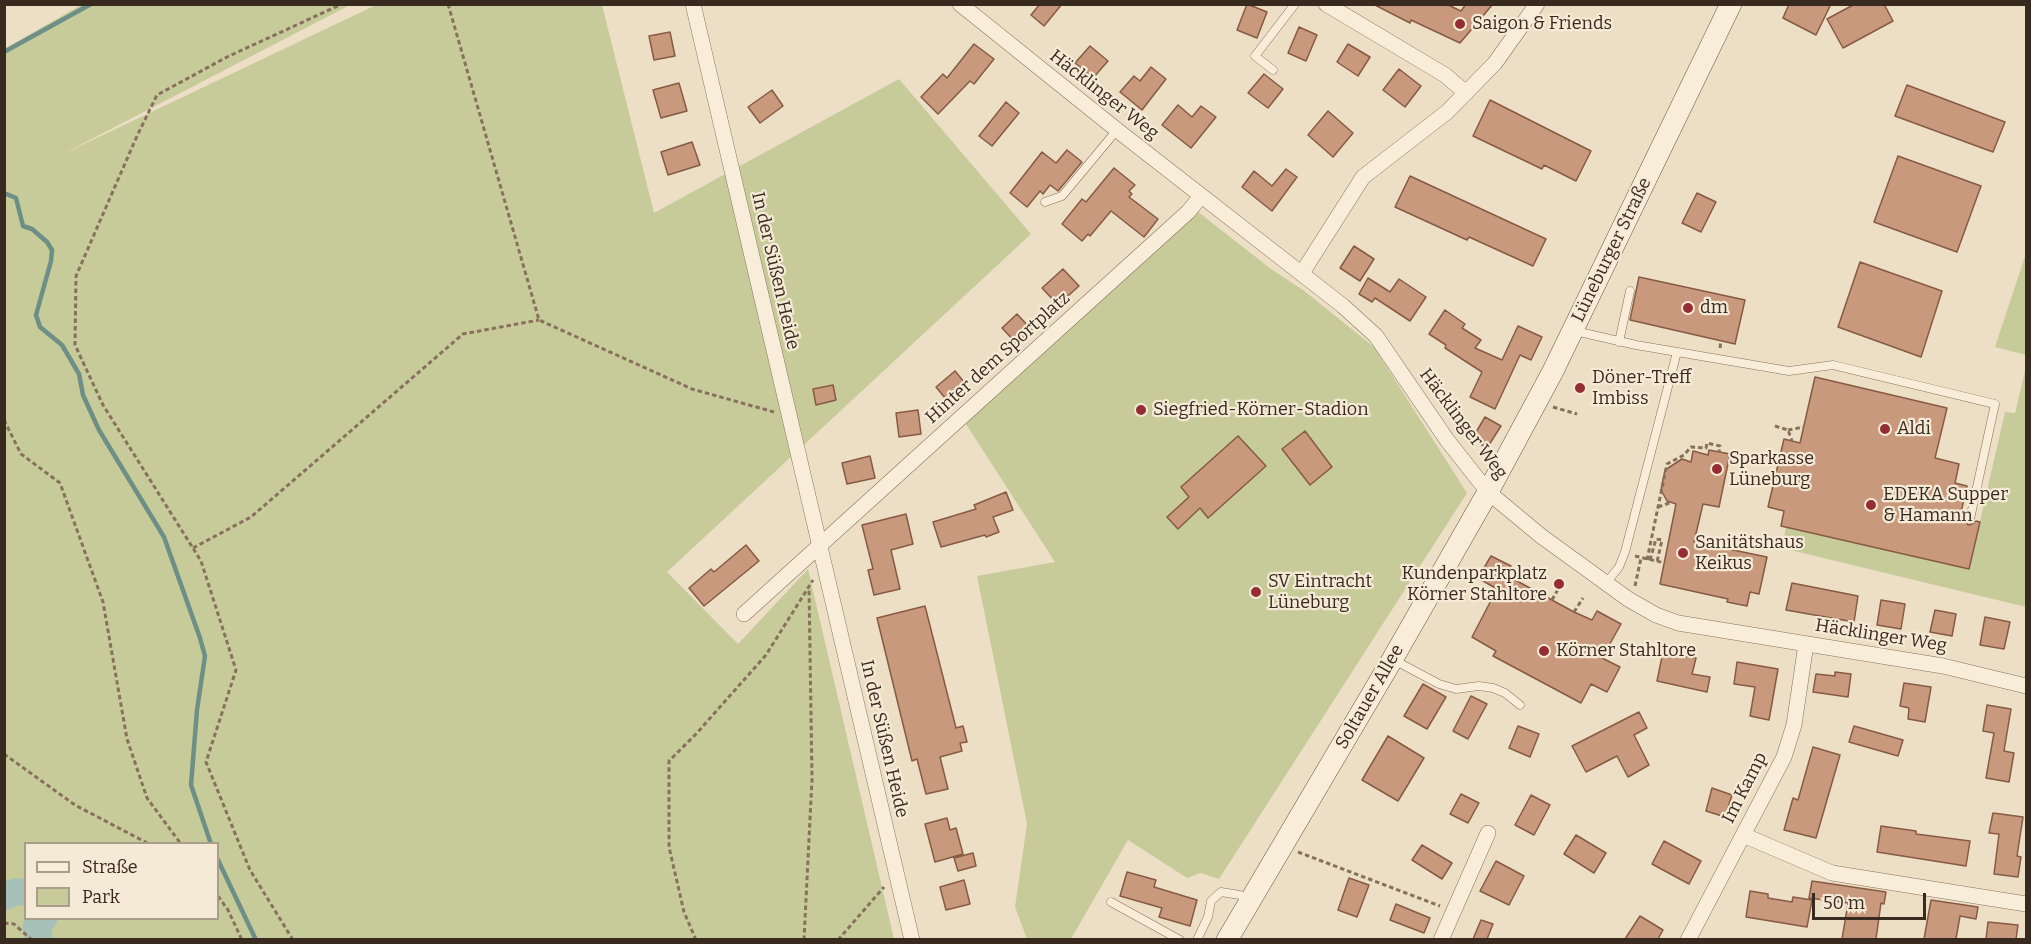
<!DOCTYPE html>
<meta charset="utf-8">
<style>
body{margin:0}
#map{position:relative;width:2031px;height:944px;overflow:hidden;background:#eddfc6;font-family:Bitter,serif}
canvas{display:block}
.frame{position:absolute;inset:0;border:6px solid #382a1f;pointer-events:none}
.legend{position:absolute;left:24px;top:842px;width:195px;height:78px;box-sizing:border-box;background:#f4ead5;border:2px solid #a99d8c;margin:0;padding:8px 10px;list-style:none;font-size:18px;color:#382a1f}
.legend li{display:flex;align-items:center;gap:12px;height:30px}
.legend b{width:30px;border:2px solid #a99d8c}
.scale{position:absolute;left:1812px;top:893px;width:114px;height:27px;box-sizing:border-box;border:3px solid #382a1f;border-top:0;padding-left:8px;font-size:18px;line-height:21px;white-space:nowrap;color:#382a1f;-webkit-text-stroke:4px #f4ead5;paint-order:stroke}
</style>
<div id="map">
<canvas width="2031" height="944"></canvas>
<div class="frame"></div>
<ul class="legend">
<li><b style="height:8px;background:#f8edd9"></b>Straße</li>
<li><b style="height:16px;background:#c7cb9a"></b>Park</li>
</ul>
<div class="scale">50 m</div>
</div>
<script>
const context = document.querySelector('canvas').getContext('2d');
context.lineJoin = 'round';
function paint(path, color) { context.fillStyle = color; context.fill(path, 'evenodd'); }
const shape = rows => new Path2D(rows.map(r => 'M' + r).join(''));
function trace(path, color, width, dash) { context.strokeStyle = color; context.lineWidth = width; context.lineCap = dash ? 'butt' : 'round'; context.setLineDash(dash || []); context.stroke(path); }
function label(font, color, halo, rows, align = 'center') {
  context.font = font + ' Bitter,serif'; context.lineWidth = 4.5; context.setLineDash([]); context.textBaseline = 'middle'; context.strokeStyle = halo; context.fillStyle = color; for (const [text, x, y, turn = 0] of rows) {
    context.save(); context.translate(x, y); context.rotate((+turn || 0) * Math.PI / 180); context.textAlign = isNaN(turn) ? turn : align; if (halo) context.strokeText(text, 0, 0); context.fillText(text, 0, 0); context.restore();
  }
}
paint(shape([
 [81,5,350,5,61,155,376,5,602,5,654,213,899,79,1031,234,667,572,738,644,808,569,894,939,5,939,4,49],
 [26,844,218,844,218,918,26,918],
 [1197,211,1271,269,1303,290,1374,347,1467,493,1219,879,1201,873,1187,878,1128,840,1071,939,1027,939,1015,907,1027,824,977,576,1055,562,964,421],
 [2026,253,2026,355,1995,347],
 [2026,367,2026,607,1782,548,1786,527,1969,569,2005,412,2015,413]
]), '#c7cb9a');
trace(shape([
 [4,52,91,4],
 [4,193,16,198,23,226,32,229,47,242,52,250,51,261,36,315,40,327,62,345,79,374,83,395,99,430,164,537,200,638,205,656,197,710,191,785,211,844],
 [218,860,256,940]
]), '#6e8f85', 4.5);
trace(shape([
 [4,897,15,892,26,892],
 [40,940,36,927,44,918]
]), '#a7c0b8', 27);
const building = shape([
 [1040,4,1062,4,1044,26,1031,15,1040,4],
 [1247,4,1267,12,1257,38,1237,30,1247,4],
 [1373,4,1446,4,1461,11,1466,4,1493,4,1460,43,1411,20,1410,23,1373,4],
 [1789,4,1831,4,1816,35,1783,18,1789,4],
 [1855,4,1884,4,1893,21,1843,48,1827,19,1855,4],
 [1299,27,1317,35,1306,61,1288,53,1299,27],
 [670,32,675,56,654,60,649,36,670,32],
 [974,44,994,59,974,84,970,81,938,114,921,97,943,74,947,78,974,44],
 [1348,44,1370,57,1358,76,1337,62,1348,44],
 [1090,46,1108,61,1093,78,1075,63,1090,46],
 [1151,67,1166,79,1142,110,1120,92,1134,76,1140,81,1151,67],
 [1399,69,1421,86,1405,107,1383,90,1399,69],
 [1264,74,1283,89,1268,108,1248,93,1264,74],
 [679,83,687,111,661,118,653,90,679,83],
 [1907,85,2005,122,1993,152,1895,116,1907,85],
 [772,90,783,106,760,123,748,107,772,90],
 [1490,100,1591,151,1576,181,1544,165,1542,169,1473,136,1490,100],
 [1006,102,1019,113,992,146,979,136,1006,102],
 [1178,105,1192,117,1201,106,1216,117,1191,148,1162,125,1178,105],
 [1328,111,1353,133,1333,157,1308,135,1328,111],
 [692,142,700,165,668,175,661,152,692,142],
 [1067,150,1082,162,1058,191,1050,185,1043,194,1040,191,1027,207,1010,193,1042,152,1056,163,1067,150],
 [1898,156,1981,186,1957,252,1874,222,1898,156],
 [1114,168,1135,185,1129,191,1132,194,1129,197,1158,219,1144,237,1111,211,1090,236,1088,234,1082,241,1062,224,1082,199,1086,202,1114,168],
 [1286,169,1297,177,1272,211,1242,187,1254,171,1272,186,1286,169],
 [1410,176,1546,239,1533,266,1469,237,1467,240,1395,207,1410,176],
 [1697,193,1716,202,1701,232,1682,223,1697,193],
 [1354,246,1374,259,1360,281,1340,268,1354,246],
 [1860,262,1942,291,1921,357,1838,327,1860,262],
 [1063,269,1079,286,1058,305,1042,288,1063,269],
 [1639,277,1745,300,1735,344,1630,320,1639,277],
 [1368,278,1390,292,1399,279,1426,297,1410,321,1375,298,1372,302,1359,294,1368,278],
 [1445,310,1465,324,1462,328,1481,340,1475,348,1502,360,1518,326,1542,337,1531,360,1520,355,1495,409,1470,397,1482,372,1445,348,1446,345,1429,334,1445,310],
 [1017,314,1032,330,1017,344,1002,328,1017,314],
 [955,371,969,388,950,404,936,387,955,371],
 [1815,377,1947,408,1935,458,1959,464,1955,483,1967,486,1960,517,1964,518,1968,525,1972,524,1976,521,1980,522,1969,569,1781,526,1784,511,1768,507,1784,439,1800,443,1815,377],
 [833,385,836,400,816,405,813,389,833,385],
 [918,410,921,434,899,437,896,413,918,410],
 [1485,417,1501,426,1487,448,1472,439,1485,417],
 [1305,431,1332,467,1310,485,1282,449,1305,431],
 [1238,436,1266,466,1208,518,1200,508,1178,529,1167,517,1189,497,1181,487,1238,436],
 [1709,450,1730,454,1719,507,1703,504,1694,542,1767,557,1759,594,1750,592,1747,606,1727,602,1728,599,1660,584,1676,504,1667,501,1661,490,1665,470,1682,459,1691,462,1693,451,1708,455,1709,450],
 [870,456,875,478,847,484,842,463,870,456],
 [1006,492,1013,510,993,517,999,532,986,537,985,535,941,547,933,522,976,509,974,505,1006,492],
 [906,514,913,544,891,550,900,589,874,595,868,570,873,569,862,525,906,514],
 [746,545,759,561,704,606,689,588,711,569,714,572,746,545],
 [1491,556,1511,566,1506,575,1574,612,1592,620,1597,611,1621,624,1602,658,1620,667,1607,692,1591,684,1581,703,1493,656,1496,651,1472,637,1497,589,1478,578,1491,556],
 [1792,583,1858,596,1854,622,1786,610,1792,583],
 [1881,600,1905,604,1901,629,1877,625,1881,600],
 [925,606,956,728,963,726,967,742,960,743,962,751,940,757,948,789,926,794,917,759,912,761,877,618,925,606],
 [1935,610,1956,614,1952,636,1930,632,1935,610],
 [1985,617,2010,622,2004,649,1980,645,1985,617],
 [1663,652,1696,658,1692,674,1710,677,1707,692,1657,681,1663,652],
 [1737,662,1778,669,1769,720,1750,716,1755,687,1734,684,1737,662],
 [1835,672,1851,674,1848,697,1813,692,1816,674,1835,676,1835,672],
 [1904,683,1931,687,1925,722,1908,719,1909,708,1900,706,1904,683],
 [1423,684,1446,697,1427,729,1404,716,1423,684],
 [1471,696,1487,704,1468,739,1453,731,1471,696],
 [1987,705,2011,709,2004,751,2014,753,2009,782,1986,778,1994,733,1983,731,1987,705],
 [1639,712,1647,728,1634,735,1649,765,1628,777,1617,756,1586,772,1572,746,1639,712],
 [1518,726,1539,734,1530,757,1509,748,1518,726],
 [1854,726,1903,740,1898,756,1849,742,1854,726],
 [1388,736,1424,758,1398,801,1362,780,1388,736],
 [1813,747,1840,755,1816,838,1784,830,1793,798,1798,800,1813,747],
 [1712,788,1732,795,1725,817,1706,811,1712,788],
 [1461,794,1479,803,1468,823,1450,814,1461,794],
 [1531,795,1550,805,1534,835,1515,825,1531,795],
 [1993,813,2023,817,2017,856,2021,857,2018,877,1994,874,1999,834,1989,833,1993,813],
 [947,818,950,830,956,828,963,854,935,862,925,824,947,818],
 [1881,826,1916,831,1916,834,1970,841,1966,866,1877,852,1881,826],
 [1576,835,1606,853,1594,873,1564,854,1576,835],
 [1664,841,1701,861,1689,884,1652,864,1664,841],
 [1422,845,1452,863,1442,879,1412,860,1422,845],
 [973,853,976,866,958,871,954,858,973,853],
 [1496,861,1524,876,1509,905,1480,891,1496,861],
 [1127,872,1156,880,1154,887,1197,900,1190,926,1159,917,1162,908,1120,896,1127,872],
 [1349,878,1369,885,1357,917,1338,910,1349,878],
 [964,880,970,904,946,910,940,887,964,880],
 [1812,881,1886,892,1884,904,1881,903,1876,939,1842,939,1848,903,1809,898,1812,881],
 [1750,891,1768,894,1768,898,1792,902,1793,897,1812,900,1807,927,1746,917,1750,891],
 [1931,900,1978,907,1976,919,1960,916,1956,939,1924,939,1931,900],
 [1396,904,1430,918,1424,933,1390,920,1396,904],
 [1640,916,1663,930,1658,939,1625,939,1640,916],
 [1481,920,1493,924,1487,939,1473,939,1481,920],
 [1988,922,2018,925,2016,939,1986,939,1988,922]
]);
paint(building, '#c9997d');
trace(building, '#865a43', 1.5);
const lane = shape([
 [1273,70,1255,56,1295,4],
 [1045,202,1062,196,1117,130],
 [1575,331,1636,345,1789,371,1833,365,1995,404,1970,519],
 [1619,342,1630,291],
 [1606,583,1619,567,1625,552,1677,352],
 [1394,660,1439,684,1456,689,1479,686,1493,688,1505,693,1520,705],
 [1111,902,1180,940],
 [1197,940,1208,917,1211,901,1221,892,1240,895,1248,900]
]);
const street = shape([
 [693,4,912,940],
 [960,4,1117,130,1343,306,1376,336,1447,440,1488,492,1541,536,1628,599,1656,615,1678,623,1943,666,2026,686],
 [1326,4,1445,75,1466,93],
 [1302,273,1363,177,1447,112,1495,63,1537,4],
 [744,614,1188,212,1201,196],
 [1743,835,1832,873,2026,904],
 [1441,940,1488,833],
 [1688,940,1784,757,1794,725,1806,644]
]);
const secondary = shape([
 [1227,940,1392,660,1488,492,1552,373,1731,4]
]);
trace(lane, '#87715c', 9);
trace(street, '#87715c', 16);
trace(secondary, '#69523f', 22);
trace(shape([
 [448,4,539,320,692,389,774,412],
 [1720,348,1721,341],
 [1553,407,1577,414],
 [4,420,21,454,60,483,103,602,127,739,147,798,181,844],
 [1775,426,1788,430,1792,441],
 [1788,430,1804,427],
 [1751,480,1774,485],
 [1658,507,1672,502],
 [193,548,251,517,463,334,539,320],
 [1635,556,1665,563],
 [1647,560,1667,464,1684,455,1691,447,1706,448,1707,443,1720,446,1719,452],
 [1650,560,1656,539,1662,540,1657,562],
 [1635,586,1641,558],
 [1552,600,1561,584],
 [1574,612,1583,598],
 [4,754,75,805,149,844],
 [1298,852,1440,906],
 [218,896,228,910,242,940],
 [4,923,14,924,32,940],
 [293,940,250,870,206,762,236,670,201,561,103,405,75,345,76,276,137,136,157,95,227,57,342,4],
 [696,940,684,912,669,847,669,761,696,734,766,655,813,580],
 [804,940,812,779,809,588],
 [838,940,884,887]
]), '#87715c', 3, [4.5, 3]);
trace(lane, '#f8edd9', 8);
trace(street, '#f8edd9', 15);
trace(secondary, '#f8edd9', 21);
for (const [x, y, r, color] of [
 [1460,24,6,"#942e34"],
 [1688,308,6,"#942e34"],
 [1580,388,6,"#942e34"],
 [1141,410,6,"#942e34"],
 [1885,429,6,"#942e34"],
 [1717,469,6,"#942e34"],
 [1871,505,6,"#942e34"],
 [1683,553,6,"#942e34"],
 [1559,584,6,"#942e34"],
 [1256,592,6,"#942e34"],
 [1544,651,6,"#942e34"]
]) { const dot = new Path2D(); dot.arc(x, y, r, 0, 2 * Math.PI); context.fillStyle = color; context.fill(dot); trace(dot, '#f4ead5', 2); }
label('18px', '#382a1f', '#f4ead5', [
 ["Saigon & Friends",1472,24],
 ["dm",1700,308],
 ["Döner-Treff",1592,378],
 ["Imbiss",1592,399],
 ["Siegfried-Körner-Stadion",1153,410],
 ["Aldi",1897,429],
 ["Sparkasse",1729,459],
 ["Lüneburg",1729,480],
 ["EDEKA Supper",1883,495],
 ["& Hamann",1883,516],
 ["Sanitätshaus",1695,543],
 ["Keikus",1695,564],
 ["Kundenparkplatz",1547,574,"right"],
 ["Körner Stahltore",1547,595,"right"],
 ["SV Eintracht",1268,582],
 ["Lüneburg",1268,603],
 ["Körner Stahltore",1556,651]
], 'left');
label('18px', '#382a1f', '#f4ead5', [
 ["Häcklinger Weg",1104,95,38],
 ["Lüneburger Straße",1612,250,-64],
 ["In der Süßen Heide",775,271,77],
 ["Hinter dem Sportplatz",998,358,-42],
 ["Häcklinger Weg",1463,424,53],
 ["Häcklinger Weg",1881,636,9],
 ["Soltauer Allee",1370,697,-60],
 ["In der Süßen Heide",884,739,77],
 ["Im Kamp",1745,788,-63]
]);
</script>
